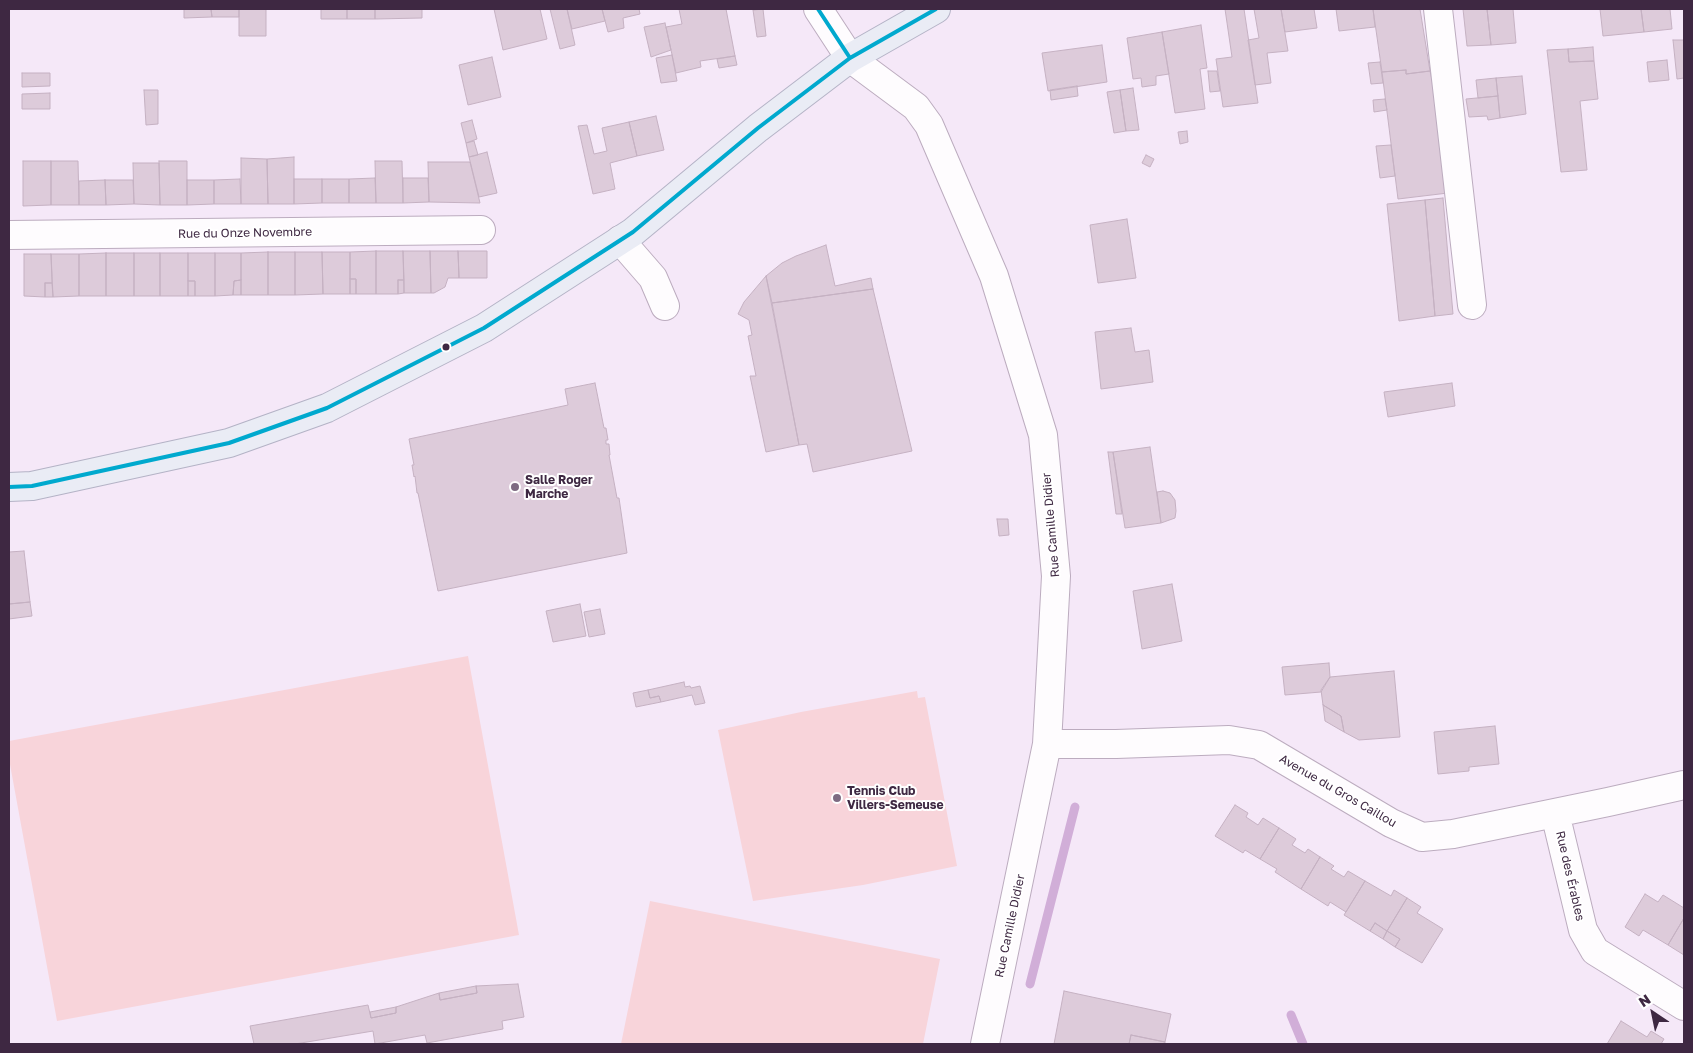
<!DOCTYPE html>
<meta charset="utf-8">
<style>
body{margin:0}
#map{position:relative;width:1693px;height:1053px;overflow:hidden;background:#f5e8f8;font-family:"Golos Text",sans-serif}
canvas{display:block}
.frame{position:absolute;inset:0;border:10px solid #3e2842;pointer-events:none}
.north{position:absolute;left:1628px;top:988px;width:50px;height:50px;-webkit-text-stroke:4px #fff;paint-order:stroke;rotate:326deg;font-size:14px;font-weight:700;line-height:20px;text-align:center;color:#3e2842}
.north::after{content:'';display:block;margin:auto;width:18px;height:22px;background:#3e2842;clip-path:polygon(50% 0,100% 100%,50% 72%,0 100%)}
</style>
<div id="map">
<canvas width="1693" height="1053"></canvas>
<div class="frame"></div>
<div class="north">N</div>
</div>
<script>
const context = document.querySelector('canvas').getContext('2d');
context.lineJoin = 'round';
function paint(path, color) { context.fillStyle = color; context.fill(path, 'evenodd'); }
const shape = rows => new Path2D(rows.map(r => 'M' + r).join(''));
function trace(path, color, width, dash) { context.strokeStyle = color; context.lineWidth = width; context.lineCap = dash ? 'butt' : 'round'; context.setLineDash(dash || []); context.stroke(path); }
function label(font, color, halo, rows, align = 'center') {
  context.font = font + ' "Golos Text",sans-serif'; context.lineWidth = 4; context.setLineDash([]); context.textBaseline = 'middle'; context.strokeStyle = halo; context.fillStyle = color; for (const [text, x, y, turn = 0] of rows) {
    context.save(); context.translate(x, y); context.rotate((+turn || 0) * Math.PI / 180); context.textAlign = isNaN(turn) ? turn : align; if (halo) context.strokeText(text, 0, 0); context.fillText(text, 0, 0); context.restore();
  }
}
paint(shape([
 [468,656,519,935,57,1021,9,759,9,741],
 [917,691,918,698,925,697,957,866,863,885,753,901,718,730,801,712],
 [650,901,940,959,923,1044,621,1044]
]), '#f8d4da');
trace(shape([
 [1030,984,1075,807],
 [1291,1015,1303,1044]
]), '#d1aed8', 9);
const building = shape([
 [184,9,211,9,212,17,184,18,184,9],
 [211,9,239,9,239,17,212,17,211,9],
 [239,9,266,9,266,36,239,36,239,9],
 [321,9,347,9,347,19,321,19,321,9],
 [347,9,375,9,375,19,347,19,347,9],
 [375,9,422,9,422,18,375,19,375,9],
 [494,9,540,9,547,39,503,50,494,9],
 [550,9,567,9,575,45,560,49,550,9],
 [567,9,602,9,605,21,572,29,567,9],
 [602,9,639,9,640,14,623,18,624,28,608,32,602,9],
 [679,9,726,9,735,56,700,61,701,67,676,73,666,27,682,24,679,9],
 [763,9,766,36,757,37,753,10,763,9],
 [1225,9,1244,9,1258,103,1223,107,1216,59,1232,57,1225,9],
 [1254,9,1281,9,1288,51,1267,53,1271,83,1255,85,1248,40,1259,38,1254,9],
 [1281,9,1314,9,1317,28,1285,32,1281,9],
 [1336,9,1373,9,1375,27,1339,31,1336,9],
 [1373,9,1420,9,1430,71,1406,74,1406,70,1382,72,1373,9],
 [1463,9,1487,9,1491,45,1467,46,1463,9],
 [1487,9,1513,9,1516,43,1491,45,1487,9],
 [1600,9,1641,9,1644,32,1603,36,1600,9],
 [1641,9,1670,9,1672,29,1644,32,1641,9],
 [665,23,671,50,651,57,644,27,665,23],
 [1201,25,1207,68,1200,69,1205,109,1175,113,1162,32,1201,25],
 [1162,32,1169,74,1156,76,1156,85,1142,87,1141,78,1133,79,1127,38,1162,32],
 [1673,40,1684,40,1684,78,1677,79,1673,40],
 [1102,45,1107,82,1048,91,1042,53,1102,45],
 [1593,47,1594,61,1569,62,1568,49,1593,47],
 [1568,49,1569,62,1594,61,1598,99,1580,101,1587,170,1561,172,1547,50,1568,49],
 [672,55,677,81,661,83,656,58,672,55],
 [735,56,737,65,719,68,717,59,735,56],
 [492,57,501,97,468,105,459,65,492,57],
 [1667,60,1669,80,1649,82,1647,62,1667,60],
 [1380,62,1383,83,1371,84,1368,63,1380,62],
 [1406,70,1406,74,1430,71,1437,102,1448,193,1398,199,1382,72,1406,70],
 [1208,71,1217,71,1220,91,1210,92,1208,71],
 [22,73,50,73,50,86,22,87,22,73],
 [1522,76,1526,114,1500,118,1496,78,1522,76],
 [1496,78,1498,96,1478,98,1476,80,1496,78],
 [1077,86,1078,96,1051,100,1050,90,1077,86],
 [1133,88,1139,130,1126,131,1120,90,1133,88],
 [144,90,158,90,158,124,146,125,144,90],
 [1120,90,1126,131,1114,133,1107,92,1120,90],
 [50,93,50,109,22,109,22,94,50,93],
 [1498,96,1500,118,1488,120,1487,116,1469,117,1466,99,1498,96],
 [1385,99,1387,110,1374,112,1373,100,1385,99],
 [656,116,664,150,637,156,629,122,656,116],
 [472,120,477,139,466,143,461,123,472,120],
 [629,122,637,156,610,163,615,189,593,194,578,126,587,125,594,154,607,151,602,128,629,122],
 [1187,131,1188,142,1180,144,1178,132,1187,131],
 [474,141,478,155,469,157,466,143,474,141],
 [1391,145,1395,176,1380,178,1376,146,1391,145],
 [487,152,497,193,479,197,469,157,487,152],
 [1146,155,1154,159,1150,167,1142,163,1146,155],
 [294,157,294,204,268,204,267,159,294,157],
 [241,158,267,159,268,204,241,204,241,158],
 [23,161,51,161,51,205,23,206,23,161],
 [51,161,78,161,79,205,51,205,51,161],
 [159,161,187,161,187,205,160,205,159,161],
 [375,161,402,161,403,203,376,203,375,161],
 [428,162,470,162,480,203,429,202,428,162],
 [133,163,159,163,160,205,134,204,133,163],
 [375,178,376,203,349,203,349,179,375,178],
 [403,178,428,178,429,202,403,203,403,178],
 [240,179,241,204,214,204,214,180,240,179],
 [294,179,322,179,322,203,294,204,294,179],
 [322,179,349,179,349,203,322,203,322,179],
 [105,180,106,205,79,205,79,181,105,180],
 [105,180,133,180,134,204,106,205,105,180],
 [187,180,214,180,214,204,187,205,187,180],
 [1443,198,1453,314,1435,316,1425,200,1443,198],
 [1425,200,1435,316,1399,321,1387,204,1425,200],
 [1127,219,1136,278,1098,283,1090,225,1127,219],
 [826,245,835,286,871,278,873,289,772,303,766,276,782,263,796,256,826,245],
 [376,251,376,294,356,294,356,279,350,279,350,252,376,251],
 [376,251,403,251,404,280,398,280,398,294,376,294,376,251],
 [403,251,430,251,431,293,404,293,403,251],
 [430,251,458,251,459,278,448,278,445,287,434,293,431,293,430,251],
 [458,251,487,251,487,278,459,278,458,251],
 [268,252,268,295,241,295,241,253,268,252],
 [268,252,295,252,295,295,268,295,268,252],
 [295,252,322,252,323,294,295,295,295,252],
 [322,252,350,252,350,294,323,294,322,252],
 [106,253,106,296,79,296,79,254,106,253],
 [106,253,134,253,134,296,106,296,106,253],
 [134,253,160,253,160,296,134,296,134,253],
 [160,253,188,253,188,296,160,296,160,253],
 [188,253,215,253,215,296,195,296,195,281,188,281,188,253],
 [215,253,241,253,241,280,234,281,233,295,215,296,215,253],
 [24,254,51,254,52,283,45,283,45,297,24,296,24,254],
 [51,254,79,254,79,296,53,297,51,254],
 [766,276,799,445,766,452,750,376,756,376,748,336,752,335,749,320,738,314,744,302,766,276],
 [350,279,356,279,356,294,350,294,350,279],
 [241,280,241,295,233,295,234,281,241,280],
 [398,280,404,280,404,293,398,294,398,280],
 [188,281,195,281,195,296,188,296,188,281],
 [45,283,52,283,53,297,45,297,45,283],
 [873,289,912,451,813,472,807,444,799,445,772,303,873,289],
 [1131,328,1135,352,1149,350,1153,382,1101,389,1095,332,1131,328],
 [595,383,604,428,606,428,608,440,606,440,606,444,609,444,610,455,609,455,617,498,619,498,627,553,438,591,418,493,417,493,415,476,414,477,412,465,414,465,409,439,568,405,565,389,595,383],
 [1452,383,1455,406,1388,417,1384,392,1452,383],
 [1150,447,1161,523,1125,528,1113,452,1150,447],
 [1108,452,1113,452,1122,514,1116,514,1108,452],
 [1163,491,1170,493,1175,500,1176,511,1175,518,1161,523,1157,492,1163,491],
 [997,519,1008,519,1009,535,999,536,997,519],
 [24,551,30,602,9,604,9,552,24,551],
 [1172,584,1182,641,1142,649,1133,591,1172,584],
 [30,602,32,616,9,619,9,604,30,602],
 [580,604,586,636,553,642,546,611,580,604],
 [600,609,605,634,589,637,584,612,600,609],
 [1329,663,1330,677,1321,692,1285,695,1282,667,1329,663],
 [1394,671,1400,737,1359,740,1344,732,1341,716,1323,705,1321,690,1330,677,1394,671],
 [684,682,685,687,690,686,691,688,700,686,705,703,695,705,692,695,661,702,659,696,650,698,648,690,684,682],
 [648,690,650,698,659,696,661,702,636,707,633,693,648,690],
 [1323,705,1341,716,1344,732,1325,721,1323,705],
 [1495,726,1499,764,1469,767,1469,771,1438,774,1434,732,1495,726],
 [1235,805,1248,813,1246,817,1258,825,1263,818,1279,828,1260,859,1245,850,1243,853,1215,836,1235,805],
 [1279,828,1296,839,1292,845,1305,853,1308,849,1320,857,1301,889,1275,872,1277,869,1260,859,1279,828],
 [1320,857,1334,866,1331,869,1344,877,1348,871,1365,881,1346,912,1330,902,1328,906,1301,889,1320,857],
 [1365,881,1391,896,1394,890,1407,898,1387,931,1375,923,1370,931,1344,915,1365,881],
 [1645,894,1658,902,1663,895,1684,908,1684,918,1668,945,1643,930,1639,936,1625,927,1645,894],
 [1407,898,1421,907,1417,913,1443,929,1422,963,1395,947,1400,939,1387,931,1407,898],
 [1684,918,1684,955,1668,945,1684,918],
 [1375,923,1387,931,1383,939,1370,931,1375,923],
 [1387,931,1400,939,1395,947,1383,939,1387,931],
 [518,984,524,1017,502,1021,503,1029,427,1043,425,1035,375,1044,373,1031,295,1044,254,1044,250,1026,368,1005,371,1018,396,1013,396,1007,439,993,440,1000,477,993,476,986,518,984],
 [476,986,477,993,440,1000,439,993,476,986],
 [1064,991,1171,1014,1165,1042,1131,1035,1129,1044,1054,1044,1064,991],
 [396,1007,396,1013,371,1018,370,1012,396,1007],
 [1621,1021,1647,1037,1651,1031,1664,1039,1661,1044,1607,1044,1621,1021],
 [1131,1035,1165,1042,1165,1044,1129,1044,1131,1035]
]);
paint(building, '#ddcbda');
trace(building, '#c5b1c2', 1);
const minor = shape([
 [818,9,850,58,916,107,929,125,994,276,1043,435,1056,576,1047,744,985,1044],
 [1438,9,1472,305],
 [9,235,481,230],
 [620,240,653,278,665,306],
 [1047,744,1116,744,1229,740,1259,745,1391,823,1422,837,1453,834,1608,802,1684,785],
 [1555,813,1583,930,1595,951,1684,1006]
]);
const major = shape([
 [9,487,32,486,229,443,327,408,484,328,633,232,758,128,850,58,936,9]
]);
trace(minor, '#bcacbf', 30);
trace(major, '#b4b3c6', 30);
trace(minor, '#fefcfe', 28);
trace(major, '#eaecf5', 28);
trace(shape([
 [818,9,850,58],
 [9,487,32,486,229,443,327,408,484,328,633,232,758,128,850,58,936,9]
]), '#00a9ce', 4);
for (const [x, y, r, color] of [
 [446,347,4.5,"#3e2842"],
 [515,487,5,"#7e6b82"],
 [837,798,5,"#7e6b82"]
]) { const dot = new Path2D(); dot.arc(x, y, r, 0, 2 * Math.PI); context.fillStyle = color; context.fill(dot); trace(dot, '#fff', 2); }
label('12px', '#3e2842', '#fff', [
 ["Rue du Onze Novembre",245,233,-1],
 ["Rue Camille Didier",1051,525,-95],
 ["Avenue du Gros Caillou",1338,791,30],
 ["Rue des Érables",1570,876,77],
 ["Rue Camille Didier",1010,926,-78]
]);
label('bold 12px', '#3e2842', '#fff', [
 ["Salle Roger",525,480],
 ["Marche",525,494],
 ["Tennis Club",847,791],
 ["Villers-Semeuse",847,805]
], 'left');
</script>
